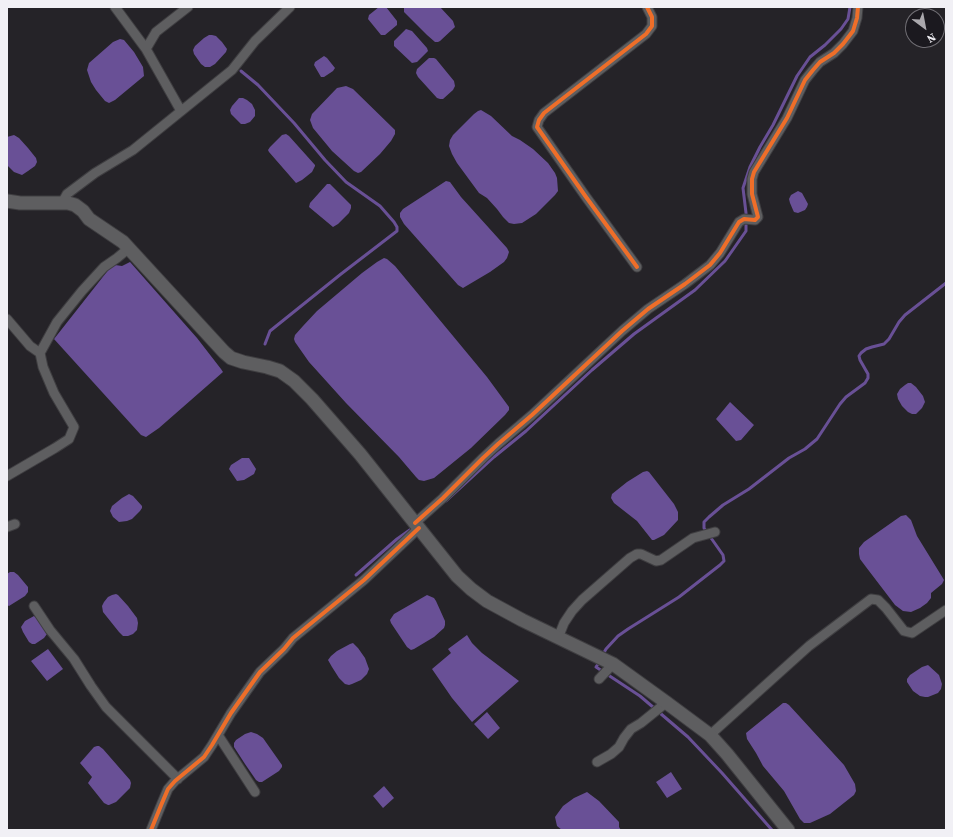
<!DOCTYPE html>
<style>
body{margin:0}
#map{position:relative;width:953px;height:837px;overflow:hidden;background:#252328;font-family:"Source Serif 4",serif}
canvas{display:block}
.frame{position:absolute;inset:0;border:8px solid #f1f0f5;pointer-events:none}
.north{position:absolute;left:905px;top:8px;width:40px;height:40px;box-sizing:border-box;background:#1b191f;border:1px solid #716f75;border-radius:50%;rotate:148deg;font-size:11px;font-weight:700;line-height:16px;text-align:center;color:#f1f0f5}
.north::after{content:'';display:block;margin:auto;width:14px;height:18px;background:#aaa8ad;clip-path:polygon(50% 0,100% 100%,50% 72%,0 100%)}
</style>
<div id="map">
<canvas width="953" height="837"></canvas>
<div class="frame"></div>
<div class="north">N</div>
</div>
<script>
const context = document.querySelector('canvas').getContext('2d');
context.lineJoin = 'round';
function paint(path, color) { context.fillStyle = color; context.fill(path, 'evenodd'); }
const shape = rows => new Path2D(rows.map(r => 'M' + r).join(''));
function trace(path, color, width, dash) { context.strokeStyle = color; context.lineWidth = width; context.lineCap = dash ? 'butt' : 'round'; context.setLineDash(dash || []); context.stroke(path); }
paint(shape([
 [379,7,386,7,397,21,397,25,385,35,381,35,368,19,369,15],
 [404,7,440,7,453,21,455,27,440,41,438,42,435,42,427,35,404,12],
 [406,29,412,31,427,48,428,51,417,62,412,63,394,46,394,41],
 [209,35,212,35,216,36,222,42,227,49,226,52,215,64,210,67,205,67,201,64,194,54,193,50,195,46,204,38],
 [120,39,124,40,134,52,143,67,144,76,115,100,109,103,105,101,96,90,91,82,87,70,89,63,113,42],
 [324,56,327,58,335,68,333,71,324,77,321,77,314,65,315,62],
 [429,58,434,58,436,59,454,81,455,86,453,90,443,99,440,99,437,98,418,77,416,73,417,69],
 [346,86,353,89,395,130,395,134,391,141,380,154,361,172,358,173,354,171,332,151,313,128,310,120,312,114,337,88],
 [239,98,243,98,247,100,252,104,255,110,255,116,250,122,245,124,241,124,231,114,230,110,232,106],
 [481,110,491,116,512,136,520,140,533,149,548,163,555,173,557,178,558,191,555,195,536,214,522,223,514,224,509,223,503,217,497,209,487,198,479,193,457,163,452,154,449,146,450,140,453,135,474,114,478,111],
 [286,134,289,136,315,165,315,166,312,172,302,180,296,183,269,152,268,150,270,147,282,135],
 [14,135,19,138,28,148,36,158,37,162,35,166,28,171,22,175,14,172,7,165,7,137],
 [446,181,450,182,461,197,507,248,509,252,507,258,504,262,490,272,463,288,458,285,404,224,400,217,400,213,403,209],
 [327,184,330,184,351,205,351,208,349,213,338,224,333,227,309,207,310,203],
 [798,191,802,193,808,204,807,207,805,210,798,213,794,212,793,210,790,203,789,199,791,195],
 [384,258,387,259,395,266,487,377,509,407,509,410,505,415,471,448,434,478,424,481,419,480,416,477,399,457,346,403,309,362,295,342,294,339,295,335,303,326,317,311,362,273,377,262],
 [130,262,197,338,221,369,223,372,159,428,146,437,141,435,54,339,113,264,115,265,122,266],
 [908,383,911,383,916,387,923,396,925,402,922,408,916,414,912,414,908,412,902,406,898,399,897,394,900,389,905,385],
 [730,402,754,425,741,440,736,441,716,419],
 [242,458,249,458,256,469,254,474,244,480,237,481,229,469,231,465],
 [647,471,649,472,674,504,678,512,678,520,664,535,654,540,652,540,637,521,614,503,611,498,612,494,627,482,643,472],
 [129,494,133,496,142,506,142,508,140,511,132,519,127,521,119,522,113,517,110,511,112,506,122,498],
 [906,515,911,520,917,536,941,575,944,580,942,584,931,593,931,598,927,603,920,608,911,612,903,611,895,605,866,567,860,559,859,554,859,548,864,542,901,516],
 [10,572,14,572,18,575,28,587,28,592,25,596,9,606,7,605,7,574],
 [116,594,118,595,128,606,137,618,138,623,137,630,133,634,128,636,123,636,119,632,103,612,102,606,104,602,108,597,112,595],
 [427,595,434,598,436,601,445,621,445,625,444,628,434,637,414,649,411,650,407,647,391,623,390,620,394,614],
 [34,616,38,619,47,634,44,638,35,644,32,644,29,642,23,632,21,627,25,621],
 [467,635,472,643,482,653,519,681,472,722,452,698,432,669,451,653,448,649],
 [353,643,358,648,365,658,369,669,367,674,361,680,352,684,349,685,345,684,339,678,332,667,328,660,331,656,337,651,350,644],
 [48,649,63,669,47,681,31,661],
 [928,665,939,675,942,684,941,689,938,693,928,697,925,697,920,696,913,691,907,682,907,679,910,675,922,667],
 [783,703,786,703,789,705,844,765,855,784,856,791,854,795,830,814,810,823,804,823,800,819,784,791,763,766,756,753,747,739,746,733],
 [487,712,500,728,488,739,474,724],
 [251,732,257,734,263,738,282,765,282,767,279,771,262,782,259,782,256,780,245,764,234,747,234,743,236,740,245,734],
 [97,746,99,746,103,749,130,780,131,783,130,788,116,802,109,805,108,805,104,803,88,783,92,777,80,763,94,747],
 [671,772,682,789,667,798,656,782],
 [384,786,394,798,383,808,373,796],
 [587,792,599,801,619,822,619,827,621,830,562,830,557,826,555,817,563,806,574,798]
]), '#695096');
trace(shape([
 [241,71,258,85,294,123,325,160,346,182,380,206,394,222,397,227,397,231,341,274,270,331,265,344],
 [446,501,494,457,526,431,592,370,634,334,695,290,725,261,746,231,746,213,743,188,750,167,760,147,773,125,797,76,810,57,825,45,841,29,848,19,850,7],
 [356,575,397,539,414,527],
 [602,656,606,649,618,636,628,629,679,597,720,565,724,561,723,555,704,528,704,522,709,517,723,505,749,489,789,458,805,449,817,439,840,404,846,397,865,383,868,378,868,374,860,360,859,356,861,353,866,349,872,347,884,344,889,339,899,322,905,315,946,283],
 [600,661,596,667,640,696,688,737,722,773,772,830]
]), '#695096', 3);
const street = shape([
 [115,7,146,49,181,111],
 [146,49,156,32,188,7],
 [62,203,67,194,95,173,133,150,232,70,255,41,290,7],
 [637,267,586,197,537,127,539,120,544,113,646,34,652,26,652,17,647,7],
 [7,319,30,346,40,353],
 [7,476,55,448,69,439,74,427,54,393,43,367,40,353,57,322,82,291,104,267,117,258,129,248],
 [415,523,443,498,483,458,498,444,532,415,622,331,648,309,685,284,710,265,720,253,739,222,744,219,755,220,758,217,752,194,752,179,754,172,787,118,805,80,813,70,820,62,834,53,843,44,853,31,857,18,858,7],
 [7,527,15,524],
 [34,606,50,630,74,659,91,686,106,707,178,779],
 [558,638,564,623,572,611,582,600,630,558,637,554,641,554,656,561,661,560,693,538,715,532],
 [599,679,613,664],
 [218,735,255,792],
 [710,735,809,646,871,599,878,600,886,608,904,631,912,633,946,610],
 [597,762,611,754,619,747,624,738,631,729,641,723,662,706,666,702],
 [151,830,162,803,168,789,175,781,204,757,212,745,231,713,260,672,284,649,293,638,364,580,419,528]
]);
const secondary = shape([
 [7,201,20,203,68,203,75,205,83,211,89,219,123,242,224,352,231,358,243,362,267,367,280,371,294,381,312,399,360,454,457,576,471,589,487,601,522,620,613,664,667,703,710,735,727,754,788,830]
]);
trace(street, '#3f3e41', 11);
trace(secondary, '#3f3e41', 15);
trace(street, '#5e5e60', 9);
trace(secondary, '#5e5e60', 13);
trace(shape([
 [637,267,586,197,537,127,539,120,544,113,646,34,652,26,652,17,647,7],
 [415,523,443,498,483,458,498,444,532,415,622,331,648,309,685,284,710,265,720,253,739,222,744,219,755,220,758,217,752,194,752,179,754,172,787,118,805,80,813,70,820,62,834,53,843,44,853,31,857,18,858,7],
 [151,830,162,803,168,789,175,781,204,757,212,745,231,713,260,672,284,649,293,638,364,580,419,528]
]), '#ee6e29', 4);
</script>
